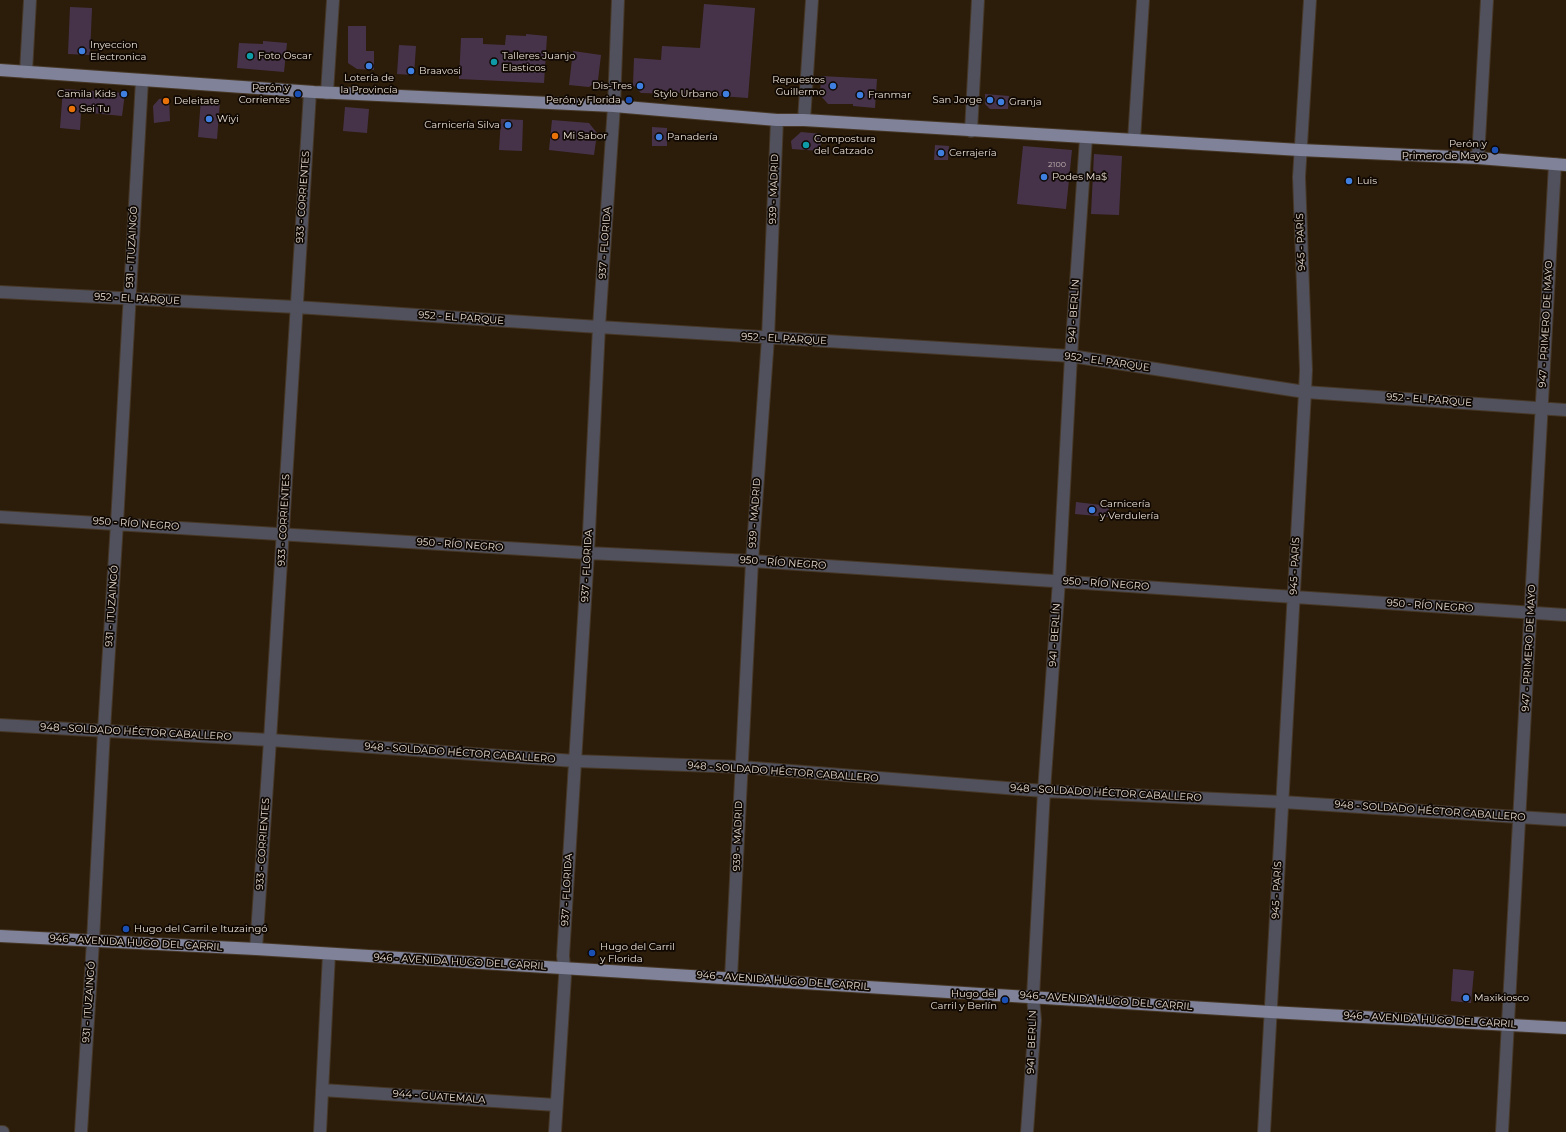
<!DOCTYPE html>
<meta charset="utf-8">
<style>
body{margin:0}
canvas{display:block;background:#2c1c0a}
</style>
<canvas width="1566" height="1132"></canvas>
<script>
const context = document.querySelector('canvas').getContext('2d');
context.lineJoin = 'round';
function paint(path, color) { context.fillStyle = color; context.fill(path, 'evenodd'); }
const shape = rows => new Path2D(rows.map(r => 'M' + r).join(''));
function trace(path, color, width, dash) { context.strokeStyle = color; context.lineWidth = width; context.lineCap = dash ? 'butt' : 'round'; context.setLineDash(dash || []); context.stroke(path); }
function label(font, color, halo, rows, align = 'center') {
  context.font = font + ' Montserrat,sans-serif'; context.lineWidth = 3.5; context.setLineDash([]); context.textBaseline = 'middle'; context.strokeStyle = halo; context.fillStyle = color; for (const [text, x, y, turn = 0] of rows) {
    context.save(); context.translate(x, y); context.rotate((+turn || 0) * Math.PI / 180); context.textAlign = isNaN(turn) ? turn : align; if (halo) context.strokeText(text, 0, 0); context.fillText(text, 0, 0); context.restore();
  }
}
paint(shape([
 [704,4,755,8,748,98,678,93,678,94,641,93,633,85,634,58,661,60,662,46,700,48],
 [70,7,92,8,90,55,68,54],
 [348,26,366,26,366,51,374,51,374,70,357,69,348,63],
 [526,34,547,36,544,83,459,79,461,38,483,38,483,44,505,45,506,35,526,36],
 [263,41,287,43,284,72,237,68,239,43,263,44],
 [399,45,416,46,414,75,397,74],
 [573,51,601,55,598,80,589,87,569,85],
 [821,76,877,79,875,108,853,106,853,104,828,104,820,95],
 [63,89,125,93,122,116,81,112,80,130,60,128],
 [985,94,1009,96,1008,109,990,109,985,104],
 [169,98,170,121,154,123,153,106,159,99],
 [201,99,220,101,217,139,198,137],
 [345,107,369,109,367,133,343,131],
 [501,119,523,120,522,151,499,150],
 [552,120,589,123,597,133,594,155,549,150],
 [652,127,667,128,667,146,652,146],
 [801,132,822,134,820,151,792,149,791,141],
 [935,145,949,146,948,160,934,160],
 [1023,146,1072,150,1066,209,1017,204],
 [1094,154,1122,156,1119,215,1091,214],
 [1076,502,1109,506,1108,517,1075,514],
 [1453,969,1474,971,1471,1003,1451,1001]
]), '#46334a');
const minor = shape([
 [26,72,30,0],
 [327,93,333,0],
 [804,120,812,0],
 [971,131,978,0],
 [1134,140,1143,0],
 [1478,158,1487,0],
 [0,292,296,307,599,327,1071,356,1305,392,1566,410],
 [0,517,588,553,752,561,1566,615],
 [0,725,270,740,575,761,741,767,1044,791,1282,802,1566,820],
 [256,949,270,740,310,92],
 [731,978,752,561,768,338,777,120],
 [322,1090,556,1105],
 [0,1132,3,1132],
 [81,1132,93,941,104,730,117,523,142,80],
 [320,1132,329,954],
 [555,1132,565,976,563,956,588,553,599,327,614,106,618,0],
 [1027,1132,1035,1020,1033,997,1044,791,1059,581,1071,356,1086,138],
 [1264,1132,1305,392,1306,370,1299,177,1310,0],
 [1502,1132,1555,164]
]);
const major = shape([
 [0,70,314,92,614,106,777,120,804,120,1300,150,1478,158,1566,165],
 [0,936,256,949,1270,1012,1566,1028]
]);
trace(minor, '#463726', 14);
trace(major, '#463726', 14);
trace(minor, '#50515c', 12);
trace(major, '#7f8298', 12);
for (const [x, y, r, color] of [
 [82,51,4,"#3f7fe0"],
 [250,56,4,"#0f9aa8"],
 [494,62,4,"#0f9aa8"],
 [369,66,4,"#3f7fe0"],
 [411,71,4,"#3f7fe0"],
 [640,86,4,"#3f7fe0"],
 [833,86,4,"#3f7fe0"],
 [124,94,4,"#3f7fe0"],
 [298,94,4,"#1a4fb4"],
 [726,94,4,"#3f7fe0"],
 [860,95,4,"#3f7fe0"],
 [629,100,4,"#1a4fb4"],
 [990,100,4,"#3f7fe0"],
 [166,101,4,"#e8710a"],
 [1001,102,4,"#3f7fe0"],
 [72,109,4,"#e8710a"],
 [209,119,4,"#3f7fe0"],
 [508,125,4,"#3f7fe0"],
 [555,136,4,"#e8710a"],
 [659,137,4,"#3f7fe0"],
 [806,145,4,"#0f9aa8"],
 [1495,150,4,"#1a4fb4"],
 [941,153,4,"#3f7fe0"],
 [1044,177,4,"#3f7fe0"],
 [1349,181,4,"#3f7fe0"],
 [1092,510,4,"#3f7fe0"],
 [126,929,4,"#1a4fb4"],
 [592,953,4,"#1a4fb4"],
 [1466,998,4,"#3f7fe0"],
 [1005,1000,4,"#1a4fb4"]
]) { const dot = new Path2D(); dot.arc(x, y, r, 0, 2 * Math.PI); context.fillStyle = color; context.fill(dot); trace(dot, '#0f0803', 1.5); }
label('8px', '#bfb2af', null, [
 ["2100",1057,165]
]);
label('10px', '#e7dcd1', '#0f0803', [
 ["Inyeccion",90,45],
 ["Electronica",90,57],
 ["Foto Oscar",258,56],
 ["Talleres Juanjo",502,56],
 ["Elasticos",502,68],
 ["Braavosi",419,71],
 ["Lotería de",369,78,"center"],
 ["la Provincía",369,90,"center"],
 ["Repuestos",825,80,"right"],
 ["Guillermo",825,92,"right"],
 ["Dis-Tres",632,86,"right"],
 ["Perón y",290,88,"right"],
 ["Corrientes",290,100,"right"],
 ["Camila Kids",116,94,"right"],
 ["Stylo Urbano",718,94,"right"],
 ["Franmar",868,95],
 ["Perón y Florida",621,100,"right"],
 ["San Jorge",982,100,"right"],
 ["Deleitate",174,101],
 ["Granja",1009,102],
 ["Sei Tu",80,109],
 ["Wiyi",217,119],
 ["Carnicería Silva",500,125,"right"],
 ["Mi Sabor",563,136],
 ["Panadería",667,137],
 ["Compostura",814,139],
 ["del Catzado",814,151],
 ["Perón y",1487,144,"right"],
 ["Primero de Mayo",1487,156,"right"],
 ["Cerrajería",949,153],
 ["Podes Ma$",1052,177],
 ["Luis",1357,181],
 ["Carnicería",1100,504],
 ["y Verdulería",1100,516],
 ["Hugo del Carril e Ituzaingó",134,929],
 ["Hugo del Carril",600,947],
 ["y Florida",600,959],
 ["Hugo del",997,994,"right"],
 ["Carril y Berlín",997,1006,"right"],
 ["Maxikiosco",1474,998]
], 'left');
label('10px', '#e7dcd1', '#0f0803', [
 ["939 - MADRID",774,189,-88],
 ["933 - CORRIENTES",303,197,-86],
 ["945 - PARÍS",1301,242,-92],
 ["937 - FLORIDA",605,243,-86],
 ["931 - ITUZAINGÓ",132,247,-87],
 ["952 - EL PARQUE",137,299,3],
 ["941 - BERLÍN",1074,311,-86],
 ["952 - EL PARQUE",461,318,4],
 ["947 - PRIMERO DE MAYO",1546,324,-87],
 ["952 - EL PARQUE",784,339,3],
 ["952 - EL PARQUE",1107,362,8],
 ["952 - EL PARQUE",1429,400,4],
 ["939 - MADRID",755,513,-86],
 ["933 - CORRIENTES",284,520,-87],
 ["950 - RÍO NEGRO",136,524,4],
 ["950 - RÍO NEGRO",460,545,4],
 ["950 - RÍO NEGRO",783,563,4],
 ["937 - FLORIDA",587,566,-87],
 ["945 - PARÍS",1295,566,-87],
 ["950 - RÍO NEGRO",1106,584,4],
 ["931 - ITUZAINGÓ",112,606,-86],
 ["950 - RÍO NEGRO",1430,606,4],
 ["941 - BERLÍN",1055,635,-86],
 ["947 - PRIMERO DE MAYO",1529,648,-87],
 ["948 - SOLDADO HÉCTOR CABALLERO",136,732,3],
 ["948 - SOLDADO HÉCTOR CABALLERO",460,753,4],
 ["948 - SOLDADO HÉCTOR CABALLERO",783,772,4],
 ["948 - SOLDADO HÉCTOR CABALLERO",1106,793,3],
 ["948 - SOLDADO HÉCTOR CABALLERO",1430,811,4],
 ["939 - MADRID",738,836,-88],
 ["933 - CORRIENTES",263,844,-86],
 ["937 - FLORIDA",567,890,-87],
 ["945 - PARÍS",1277,890,-87],
 ["946 - AVENIDA HUGO DEL CARRIL",136,943,3],
 ["946 - AVENIDA HUGO DEL CARRIL",460,962,3],
 ["946 - AVENIDA HUGO DEL CARRIL",783,981,4],
 ["946 - AVENIDA HUGO DEL CARRIL",1106,1001,4],
 ["931 - ITUZAINGÓ",89,1002,-86],
 ["946 - AVENIDA HUGO DEL CARRIL",1430,1020,3],
 ["941 - BERLÍN",1032,1042,-88],
 ["944 - GUATEMALA",439,1097,4]
]);
</script>
